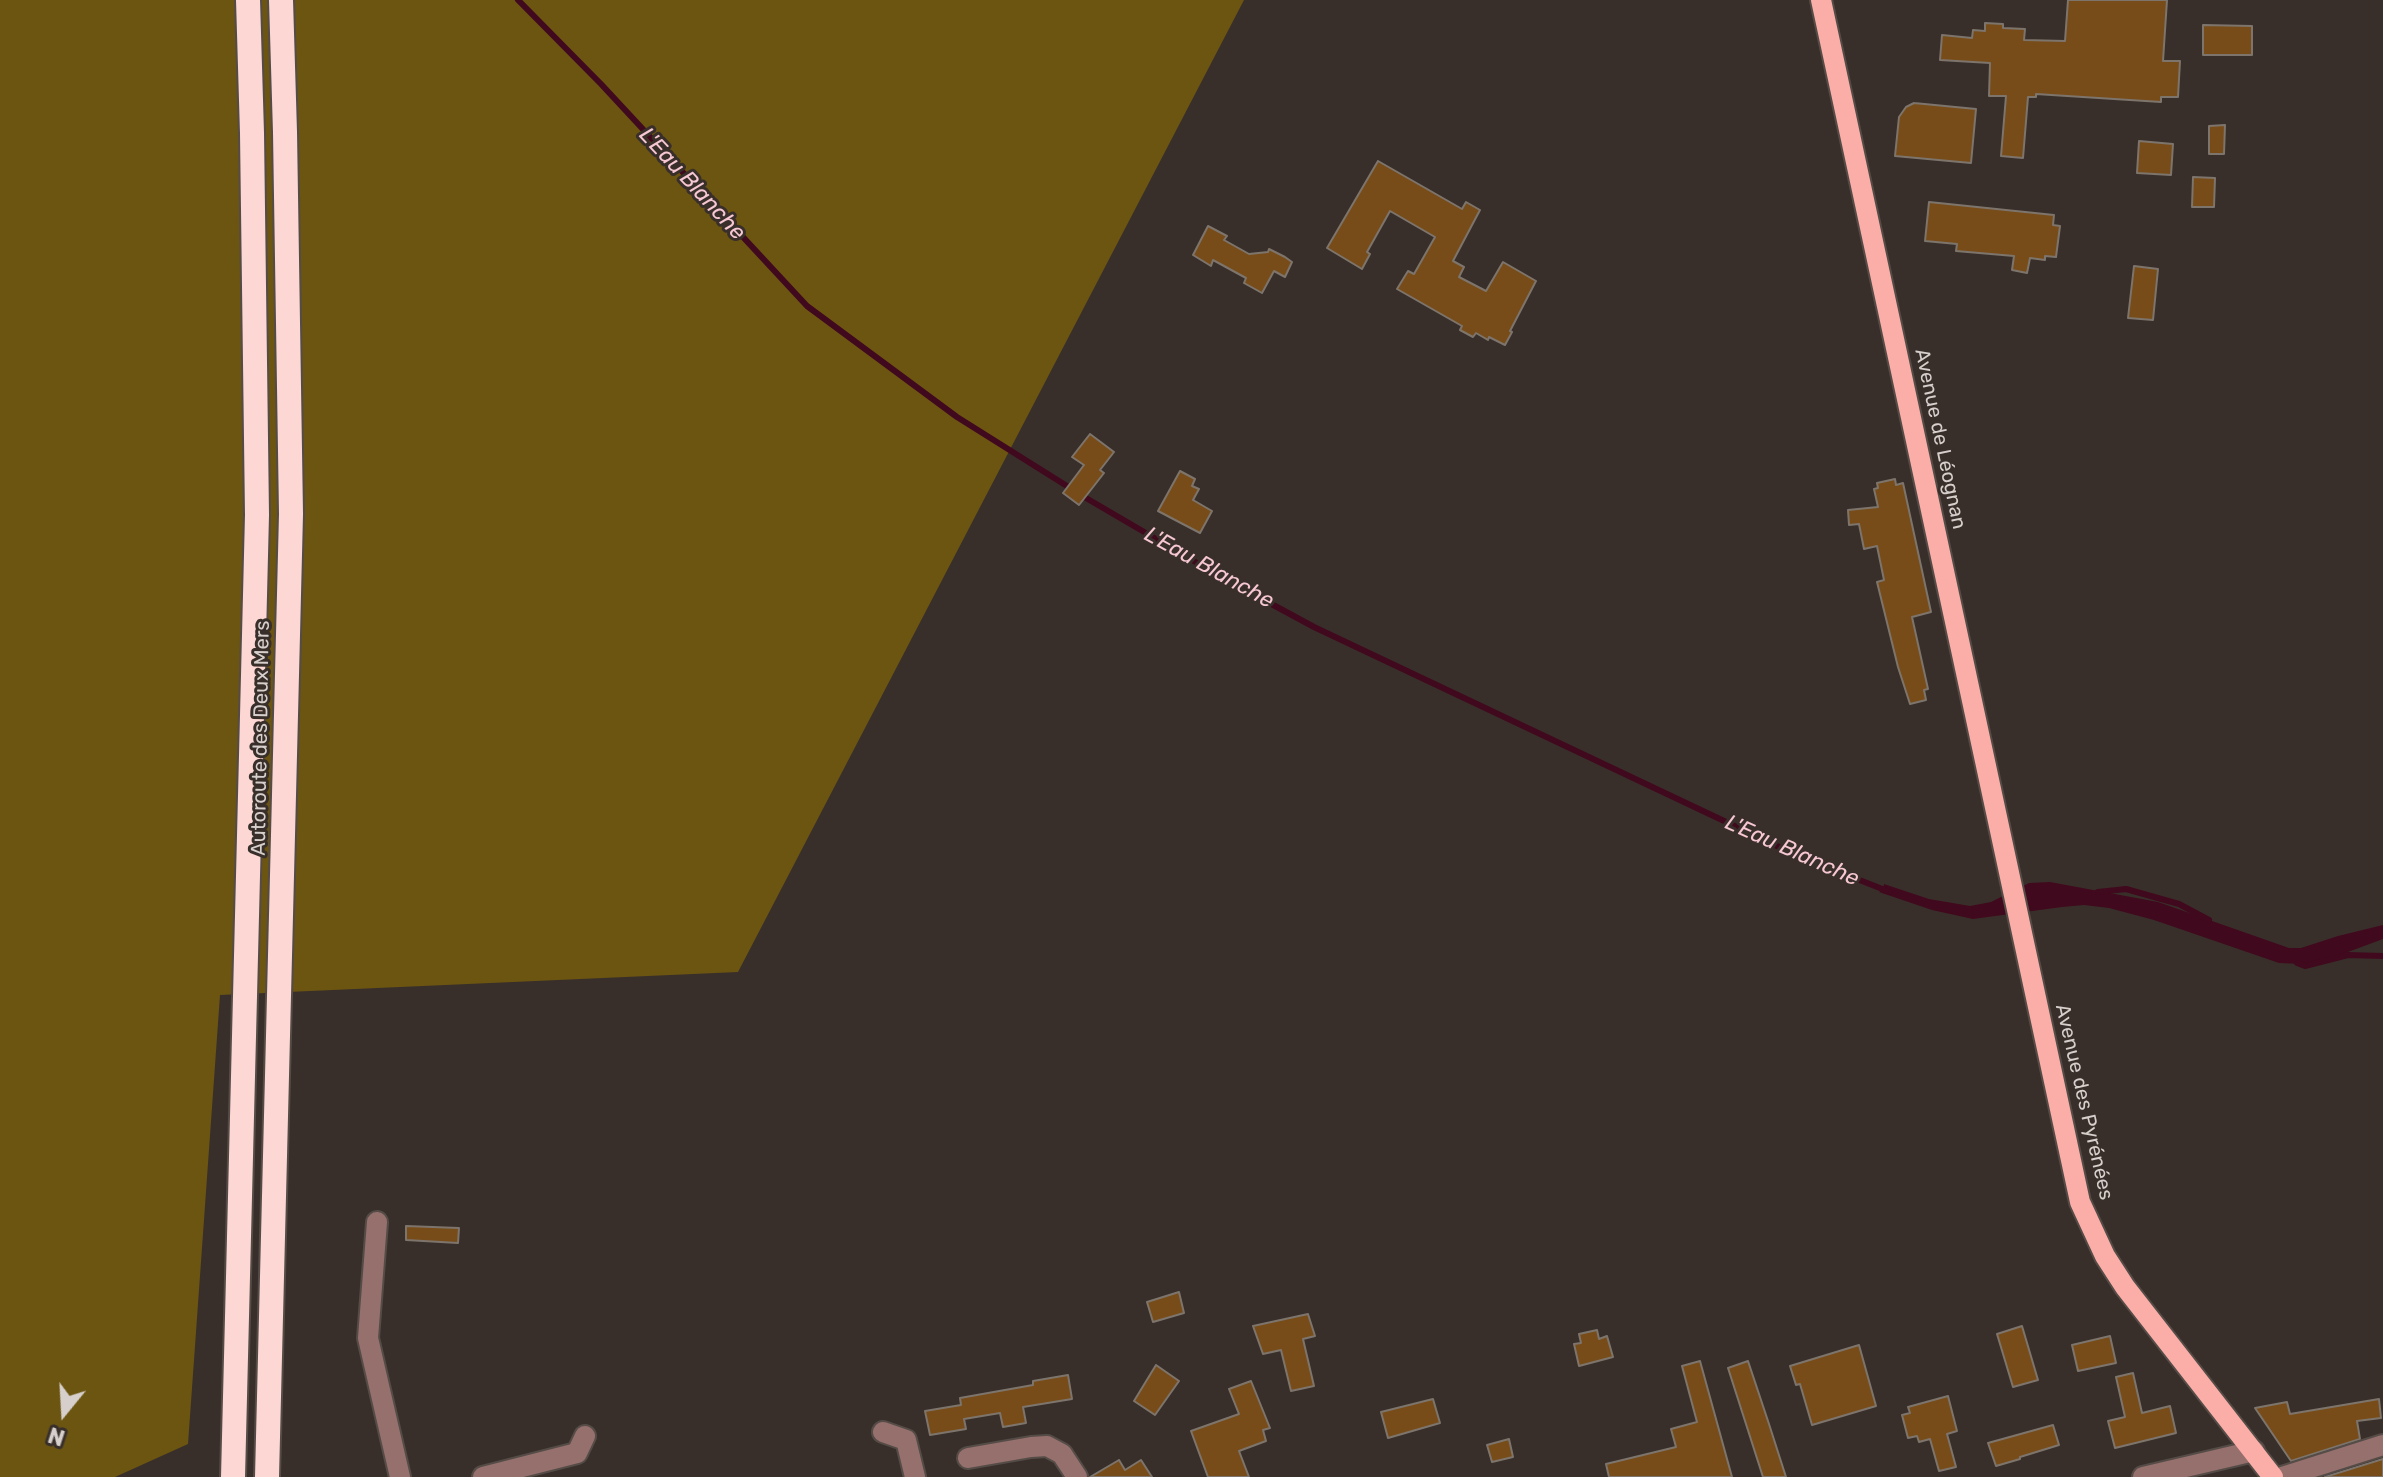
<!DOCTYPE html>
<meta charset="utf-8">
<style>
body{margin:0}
#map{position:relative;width:2383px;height:1477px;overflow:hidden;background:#392f2a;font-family:Rubik,sans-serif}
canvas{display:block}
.north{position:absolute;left:24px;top:1373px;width:80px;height:80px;-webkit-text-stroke:6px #392f2a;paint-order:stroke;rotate:198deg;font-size:22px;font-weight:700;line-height:32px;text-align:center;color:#d6cfcc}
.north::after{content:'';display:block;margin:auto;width:28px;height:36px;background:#d6cfcc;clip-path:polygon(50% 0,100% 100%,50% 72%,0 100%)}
</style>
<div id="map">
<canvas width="2383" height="1477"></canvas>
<div class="north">N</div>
</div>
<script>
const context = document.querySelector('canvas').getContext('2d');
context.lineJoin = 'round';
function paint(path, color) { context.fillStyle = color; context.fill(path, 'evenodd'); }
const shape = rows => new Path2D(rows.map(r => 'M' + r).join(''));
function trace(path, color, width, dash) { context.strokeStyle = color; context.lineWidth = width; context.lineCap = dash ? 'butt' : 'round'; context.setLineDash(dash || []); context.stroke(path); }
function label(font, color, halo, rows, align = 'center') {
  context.font = font + ' Rubik,sans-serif'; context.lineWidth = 6; context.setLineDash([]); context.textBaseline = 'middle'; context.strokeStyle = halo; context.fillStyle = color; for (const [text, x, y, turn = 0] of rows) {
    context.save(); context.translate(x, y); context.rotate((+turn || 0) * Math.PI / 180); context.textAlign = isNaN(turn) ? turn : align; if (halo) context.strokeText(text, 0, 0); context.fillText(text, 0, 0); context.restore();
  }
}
paint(shape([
 [0,0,1244,0,738,972,220,995,188,1444,115,1477,0,1477]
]), '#6c5511');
paint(shape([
 [2050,882,2158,902,2289,948,2301,948,2338,936,2383,925,2383,939,2321,962,2301,964,2279,963,2154,920,2109,908,2084,905,2062,907,1973,919,1932,910,1879,892,1883,890,1884,884,1929,899,1970,906,1991,902,2029,883]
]), '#41091e');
trace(shape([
 [518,0,601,84,807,306,957,417,1086,498,1216,574,1314,627,1796,855,1890,892],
 [2098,892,2126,889,2179,904,2209,920],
 [2297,963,2305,966,2348,955,2383,956]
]), '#41091e', 6);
const building = shape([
 [2068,0,2167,0,2163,61,2180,61,2178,97,2161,97,2161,102,2036,94,2036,97,2028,97,2023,158,2001,156,2006,96,1989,96,1990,63,1940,60,1942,35,1972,38,1973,30,1985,31,1985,23,2003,24,2003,28,2025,29,2024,40,2065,41,2068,0],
 [2203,25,2252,26,2252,55,2203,55,2203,25],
 [1914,103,1976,109,1971,163,1895,156,1899,117,1906,107,1914,103],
 [2225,125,2224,154,2209,154,2209,126,2225,125],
 [2139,141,2173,144,2171,175,2137,173,2139,141],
 [1378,161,1462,209,1466,202,1480,210,1453,261,1464,267,1459,277,1486,291,1503,262,1536,281,1510,331,1512,332,1505,345,1489,337,1488,340,1476,333,1473,337,1460,330,1462,326,1397,289,1408,271,1414,274,1435,237,1390,211,1367,252,1370,254,1362,269,1327,248,1378,161],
 [2193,177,2215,178,2214,207,2192,207,2193,177],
 [1929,202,2054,215,2053,225,2060,226,2056,257,2045,256,2045,260,2030,258,2027,273,2012,270,2014,256,1956,251,1957,244,1925,241,1929,202],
 [1208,226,1227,236,1224,240,1249,254,1268,252,1269,249,1285,257,1292,262,1285,277,1274,271,1262,293,1244,283,1246,278,1213,260,1211,266,1193,255,1208,226],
 [2134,266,2158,269,2153,320,2128,318,2134,266],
 [1090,434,1114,452,1100,470,1104,473,1079,505,1063,493,1084,465,1072,457,1090,434],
 [1180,471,1195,479,1192,486,1199,489,1193,500,1212,511,1200,533,1158,511,1180,471],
 [1895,479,1896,485,1903,483,1931,612,1912,617,1928,689,1924,690,1926,700,1910,704,1898,667,1877,582,1884,580,1877,546,1864,549,1859,524,1849,525,1848,510,1878,507,1874,489,1878,488,1877,483,1895,479],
 [406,1226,459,1228,458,1243,406,1240,406,1226],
 [1179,1292,1184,1313,1153,1322,1147,1302,1179,1292],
 [1308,1314,1315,1336,1303,1339,1314,1386,1291,1391,1281,1350,1263,1354,1253,1326,1308,1314],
 [2022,1326,2038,1380,2013,1387,1997,1334,2022,1326],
 [1597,1330,1599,1339,1607,1336,1613,1357,1579,1366,1574,1344,1581,1343,1579,1334,1597,1330],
 [2110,1336,2116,1363,2078,1371,2072,1345,2110,1336],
 [1859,1345,1876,1406,1812,1425,1800,1384,1796,1385,1790,1366,1859,1345],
 [1700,1361,1732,1477,1609,1477,1606,1464,1676,1447,1671,1429,1697,1422,1682,1366,1700,1361],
 [1748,1361,1769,1424,1786,1477,1763,1477,1728,1368,1748,1361],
 [1156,1365,1179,1381,1155,1415,1134,1401,1156,1365],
 [2133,1373,2142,1413,2170,1406,2176,1433,2115,1448,2108,1421,2125,1417,2116,1377,2133,1373],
 [1068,1375,1072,1399,1023,1407,1026,1423,1003,1427,1000,1413,964,1419,966,1429,930,1435,925,1411,961,1405,960,1398,1033,1385,1033,1381,1068,1375],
 [1251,1381,1270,1428,1263,1430,1266,1441,1239,1451,1249,1477,1208,1477,1191,1431,1239,1414,1229,1389,1251,1381],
 [1948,1396,1957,1431,1947,1434,1956,1467,1939,1471,1930,1439,1919,1442,1917,1436,1908,1438,1902,1415,1910,1413,1908,1407,1948,1396],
 [1433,1399,1440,1423,1388,1438,1381,1412,1433,1399],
 [2379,1399,2381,1418,2357,1421,2360,1439,2291,1461,2255,1408,2287,1402,2290,1414,2379,1399],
 [2053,1425,2059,1445,2020,1457,2020,1459,1996,1466,1988,1443,2053,1425],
 [1509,1439,1513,1457,1492,1462,1487,1445,1509,1439],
 [2383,1459,2383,1477,2325,1477,2383,1459],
 [1119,1460,1125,1470,1141,1460,1152,1477,1090,1477,1119,1460]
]);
paint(building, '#774c19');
trace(building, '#7d746c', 2);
const minor = shape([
 [377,1222,368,1338,400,1477],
 [883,1432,906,1440,915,1477],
 [968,1458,1031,1447,1047,1446,1062,1454,1077,1477],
 [483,1477,577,1453,585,1436],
 [2143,1477,2254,1451],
 [2282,1477,2383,1445]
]);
const major = shape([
 [1821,0,2080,1202,2105,1256,2125,1287,2273,1477]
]);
const highway = shape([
 [233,1477,257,515,252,133,248,0],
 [267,1477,291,514,285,132,281,0]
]);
trace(minor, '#554c47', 24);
trace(major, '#554c47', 24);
trace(highway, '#554c47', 28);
trace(minor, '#96706d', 20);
trace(major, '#fbada7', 20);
trace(highway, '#fdd7d3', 24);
label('20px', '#d6cfcc', '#392f2a', [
 ["Avenue de Léognan",1940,439,78],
 ["Autoroute des Deux Mers",261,738,-89],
 ["Avenue des Pyrénées",2084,1102,77]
]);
label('italic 22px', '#f7c8d3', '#392f2a', [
 ["L'Eau Blanche",692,184,47],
 ["L'Eau Blanche",1209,568,29],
 ["L'Eau Blanche",1792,851,24]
]);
</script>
